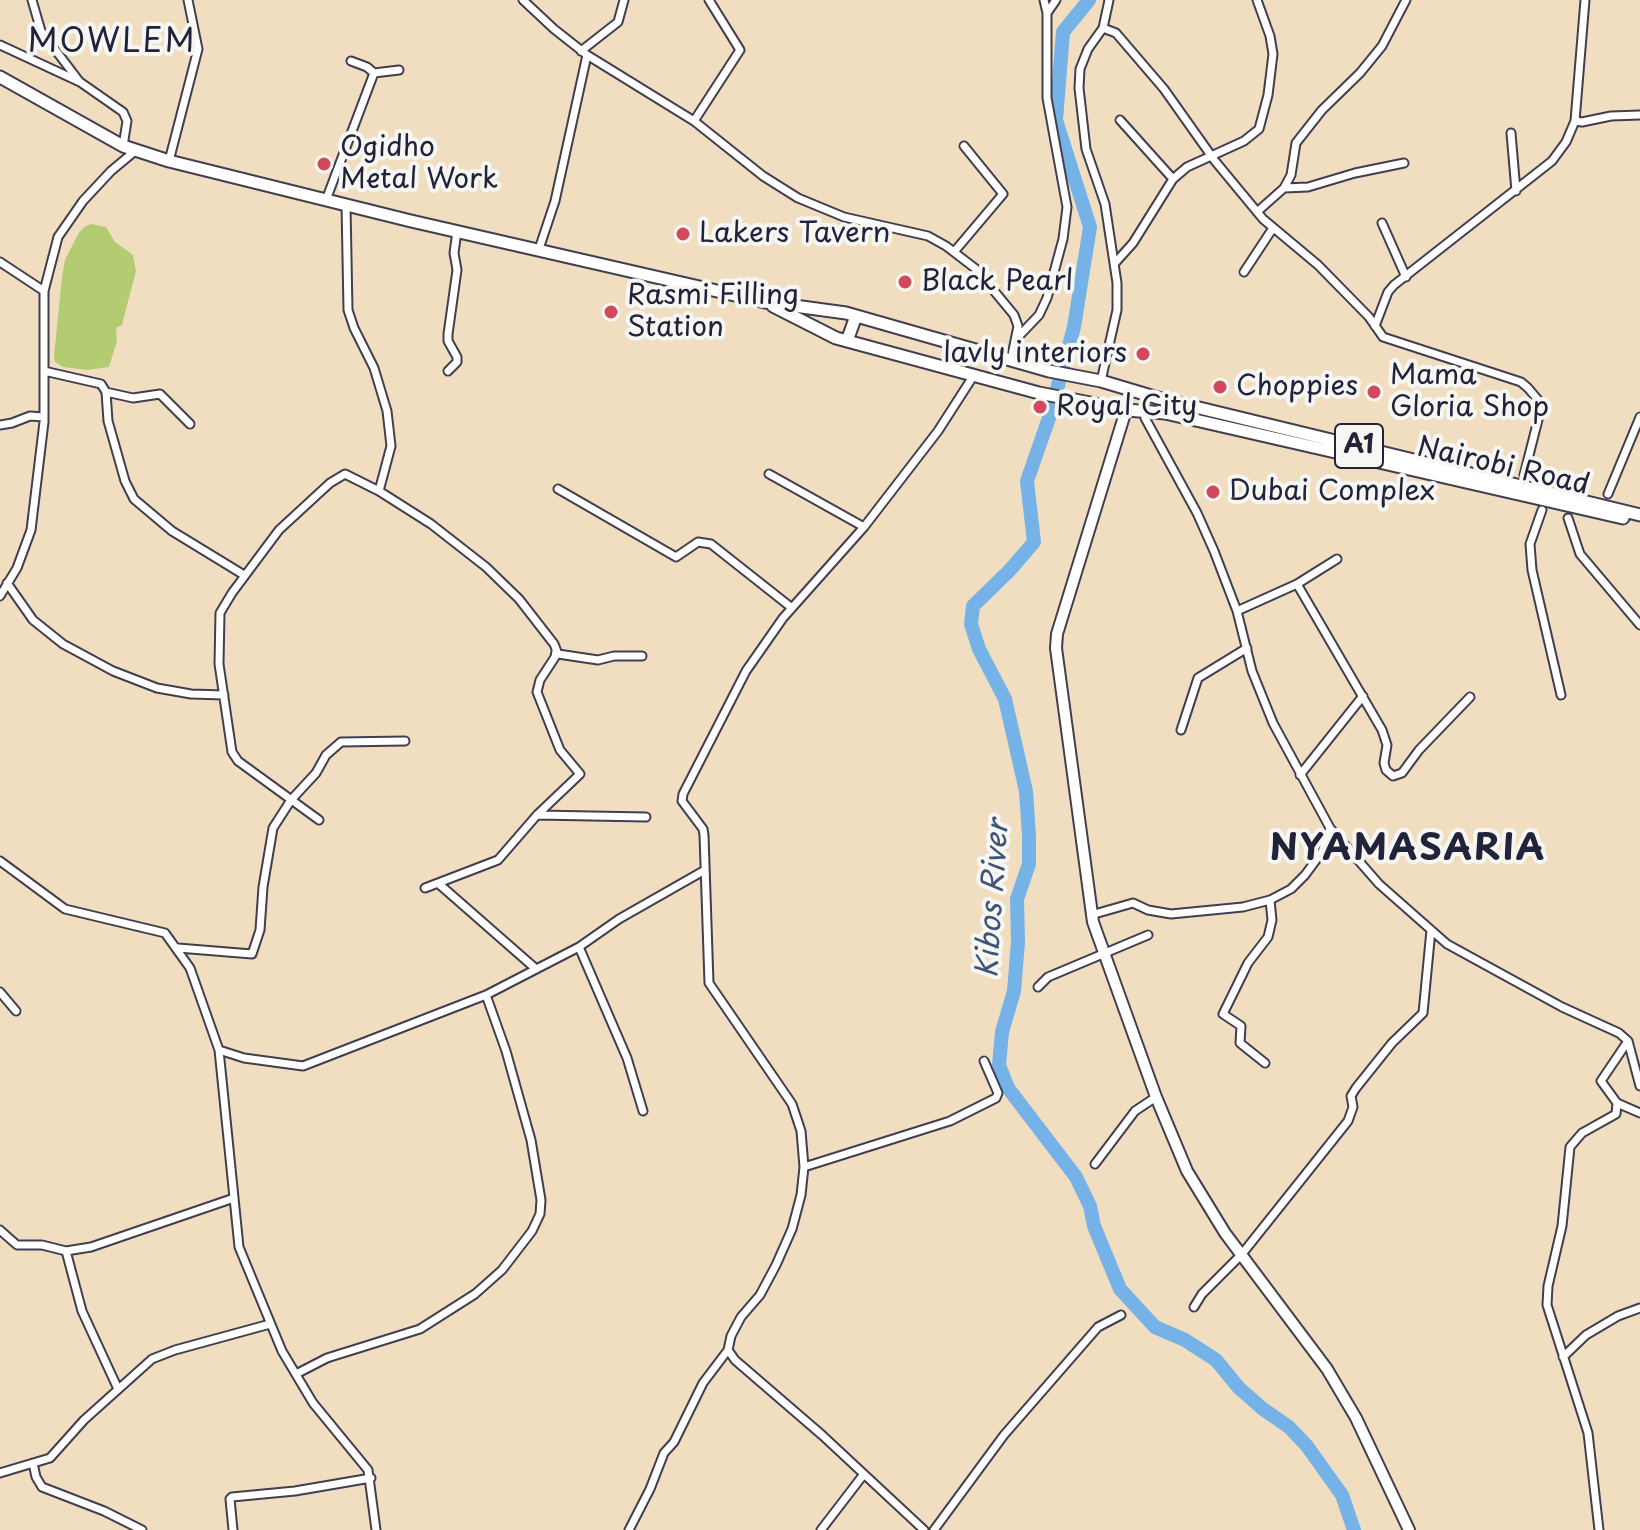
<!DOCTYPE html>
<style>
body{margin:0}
canvas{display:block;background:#f1dec0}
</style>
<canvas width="1640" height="1530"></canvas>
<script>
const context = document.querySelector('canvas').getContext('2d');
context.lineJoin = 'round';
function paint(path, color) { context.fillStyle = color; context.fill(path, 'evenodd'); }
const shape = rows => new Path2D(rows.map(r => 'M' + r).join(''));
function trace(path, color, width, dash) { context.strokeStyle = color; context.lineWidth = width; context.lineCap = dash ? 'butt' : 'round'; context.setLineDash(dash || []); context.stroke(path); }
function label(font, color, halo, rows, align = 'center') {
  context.font = font + ' "Playpen Sans",sans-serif'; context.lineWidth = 8; context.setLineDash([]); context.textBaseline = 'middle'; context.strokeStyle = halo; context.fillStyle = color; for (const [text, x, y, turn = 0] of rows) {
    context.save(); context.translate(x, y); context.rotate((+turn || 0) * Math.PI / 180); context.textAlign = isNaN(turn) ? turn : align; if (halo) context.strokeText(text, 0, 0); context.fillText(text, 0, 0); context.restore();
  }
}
paint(shape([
 [91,224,106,227,115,242,133,255,136,271,122,325,116,328,117,341,109,367,87,370,63,367,55,362,54,356,62,277,65,260,78,234,84,227]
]), '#b4cc71');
trace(shape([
 [1089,0,1063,32,1056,120,1090,227,1074,327,1049,418,1027,481,1034,542,1010,570,973,606,971,624,979,649,1005,699,1026,791,1029,836,1029,864,1017,899,1018,942,1014,991,1002,1032,999,1065,1008,1088,1076,1177,1090,1206,1094,1226,1120,1289,1155,1327,1185,1340,1216,1360,1239,1388,1263,1409,1289,1427,1307,1446,1342,1495,1354,1530]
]), '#75b2e7', 14);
const minor = shape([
 [32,0,41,31,79,81],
 [523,0,554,29,587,55,694,121,763,176,798,198,844,217,928,236,946,246,976,269,1014,315,1018,326,1011,360],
 [1047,13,1056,0],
 [1103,28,1116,33,1164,89,1215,161,1263,219,1318,265,1369,317,1383,337,1521,382,1528,388,1539,401,1541,408,1524,475],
 [0,45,80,82,123,112,127,121,123,146],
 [581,51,618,22,624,0],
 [351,61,367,67,374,73],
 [1120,120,1173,179],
 [694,121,740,50,709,0],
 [1575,121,1582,122,1611,116,1640,115],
 [1511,133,1516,191],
 [169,161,198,49,188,0],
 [1284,188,1308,187,1355,173,1404,163],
 [326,200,374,73,399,70],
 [346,205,348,310,354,328,374,368,387,411,391,446,379,491,431,524,486,567,519,599,554,644,558,654,598,660,614,656,642,656],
 [1257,212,1284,188,1291,175,1296,143,1322,110,1360,73,1382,46,1406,0],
 [1382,223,1406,277],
 [539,249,555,201,587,55],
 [954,252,1003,194,964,146],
 [0,262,44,291],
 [1115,263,1133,243,1173,179,1187,167,1244,141,1259,129,1268,95,1273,54,1270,36,1257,0],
 [1244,272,1273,228],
 [1375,326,1388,292,1394,285,1552,161,1566,142,1575,121,1585,0],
 [1017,338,1039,315,1047,298,1063,239,1067,207,1047,98,1047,13,1044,0],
 [44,371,101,384,106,392,108,421,125,481,134,499,172,531,244,575],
 [448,371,457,362,457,357,448,341,448,334,457,270,454,253,457,231],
 [1101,381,1117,310,1117,283,1105,204,1086,149,1079,88,1080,69,1088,49,1103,28,1109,0],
 [106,392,133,398,160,394,190,424],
 [1145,418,1197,513,1214,551,1237,611,1252,671,1273,723,1330,828,1379,884,1447,944,1562,1007,1619,1033,1628,1041,1601,1081,1617,1103,1616,1114,1582,1133,1570,1147,1562,1226,1548,1286,1547,1305,1588,1433,1599,1530],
 [0,425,12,423,30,416,44,417],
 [769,474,864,527],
 [558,489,676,557,698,542,711,544,792,608],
 [1608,494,1640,417],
 [1542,510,1530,544,1532,570,1561,695],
 [1568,518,1580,554,1640,625],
 [7,583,33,620,63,644,113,671,157,688,191,694,224,695],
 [1297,584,1382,730,1387,745,1384,763,1386,770,1393,776,1402,773,1419,750,1470,697],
 [0,596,17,568,31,530,44,422,44,291,58,237,83,201,111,171,135,151],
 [1237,611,1297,584,1337,559],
 [1181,730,1198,678,1247,648],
 [1300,775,1363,696],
 [537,815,646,817],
 [319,820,238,761,232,752,219,664,220,613,232,593,279,530,330,483,345,474,379,491],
 [0,861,65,909,165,933,190,968,219,1050,239,1247,282,1351,313,1403,368,1470,376,1530],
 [439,884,536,969],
 [425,888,498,860,537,815,580,774,560,750,537,692,540,680,555,657,556,651],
 [1091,915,1133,903,1148,910,1171,914,1243,907,1270,900,1291,889,1305,875,1322,852,1330,828],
 [579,947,627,1058,643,1111],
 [178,948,252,954,260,930,263,887,273,828,291,800,316,773,326,755,341,742,405,741],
 [1038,987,1048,977,1148,935],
 [0,992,16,1011],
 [1628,1041,1640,1086],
 [219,1050,244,1058,303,1066,486,995],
 [1265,1063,1240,1043,1241,1026,1223,1014,1248,963,1268,937,1272,920,1270,900],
 [1617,1103,1640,1113],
 [1095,1164,1135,1111,1156,1097],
 [804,1167,950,1121,996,1098,998,1093,984,1061],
 [0,1230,17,1245,42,1245,66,1251,82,1311,118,1389],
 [66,1251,91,1247,234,1198],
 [1194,1307,1202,1294,1242,1254,1348,1121,1353,1107,1351,1096,1356,1088,1392,1043,1423,1013,1431,930],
 [728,1350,735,1360,822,1435,924,1530],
 [1563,1357,1586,1335,1618,1316,1640,1308],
 [296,1374,327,1358,420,1329,475,1294,502,1270,532,1231,540,1214,541,1200,531,1140,506,1051,486,995,579,947,619,919,705,870],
 [33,1463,36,1477,42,1487,104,1511,142,1530],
 [0,1473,50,1458,84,1420,152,1359,175,1350,270,1324],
 [233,1530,230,1499,232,1497,295,1491,371,1478],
 [629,1530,650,1489,664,1453,674,1442,703,1383,728,1350,731,1336,741,1317,760,1295,776,1265,792,1229,801,1195,804,1167,801,1131,792,1104,709,983,704,835,703,829,682,801,683,794,746,671,783,618,864,527,938,431,974,375],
 [821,1530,864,1474],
 [934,1530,1004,1435,1098,1327,1121,1315]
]);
const secondary = shape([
 [1126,410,1057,634,1056,648,1093,922,1156,1097,1187,1171,1225,1233,1327,1369,1356,1418,1409,1530]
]);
const trunk = shape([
 [0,77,123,146,169,161,411,221,765,302,846,313,1049,371,1101,381,1158,398,1640,515],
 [773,306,836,338,1039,393,1126,410,1165,413,1623,518],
 [847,341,856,316]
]);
trace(minor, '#413e4f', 11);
trace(secondary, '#413e4f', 14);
trace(trunk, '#413e4f', 15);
trace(minor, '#fff', 7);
trace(secondary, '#fff', 10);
trace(trunk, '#fff', 11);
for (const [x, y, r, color] of [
 [324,164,8,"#d1495b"],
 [683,234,8,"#d1495b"],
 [905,282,8,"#d1495b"],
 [611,312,8,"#d1495b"],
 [1143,354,8,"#d1495b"],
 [1220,387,8,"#d1495b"],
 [1374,392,8,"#d1495b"],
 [1040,407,8,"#d1495b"],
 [1213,492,8,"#d1495b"]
]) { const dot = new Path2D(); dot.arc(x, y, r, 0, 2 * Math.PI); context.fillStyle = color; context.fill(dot); trace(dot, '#f6f6f2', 3); }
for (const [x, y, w] of [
 [1359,446,48]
]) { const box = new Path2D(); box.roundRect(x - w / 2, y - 22, w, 44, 6); context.fillStyle = '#f6f6f2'; context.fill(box); trace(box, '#22223b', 2); }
label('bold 26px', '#22223b', null, [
 ["A1",1359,446]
]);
label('28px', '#22223b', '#f6f6f2', [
 ["Ogidho",340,148],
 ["Metal Work",340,180],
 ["Lakers Tavern",699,234],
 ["Black Pearl",921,282],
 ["Rasmi Filling",627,296],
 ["Station",627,328],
 ["lavly interiors",1127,354,"right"],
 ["Mama",1390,376],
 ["Gloria Shop",1390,408],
 ["Choppies",1236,387],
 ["Royal City",1056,407],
 ["Dubai Complex",1229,492]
], 'left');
label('28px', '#22223b', '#f6f6f2', [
 ["Nairobi Road",1503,467,13]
]);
label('italic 30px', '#3f5477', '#f6f6f2', [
 ["Kibos River",994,899,-86]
]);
context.letterSpacing = '2px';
label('32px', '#22223b', '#f6f6f2', [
 ["MOWLEM",112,43]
]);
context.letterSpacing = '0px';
context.letterSpacing = '2px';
label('bold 36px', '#22223b', '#f6f6f2', [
 ["NYAMASARIA",1408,850]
]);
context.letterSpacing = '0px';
</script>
